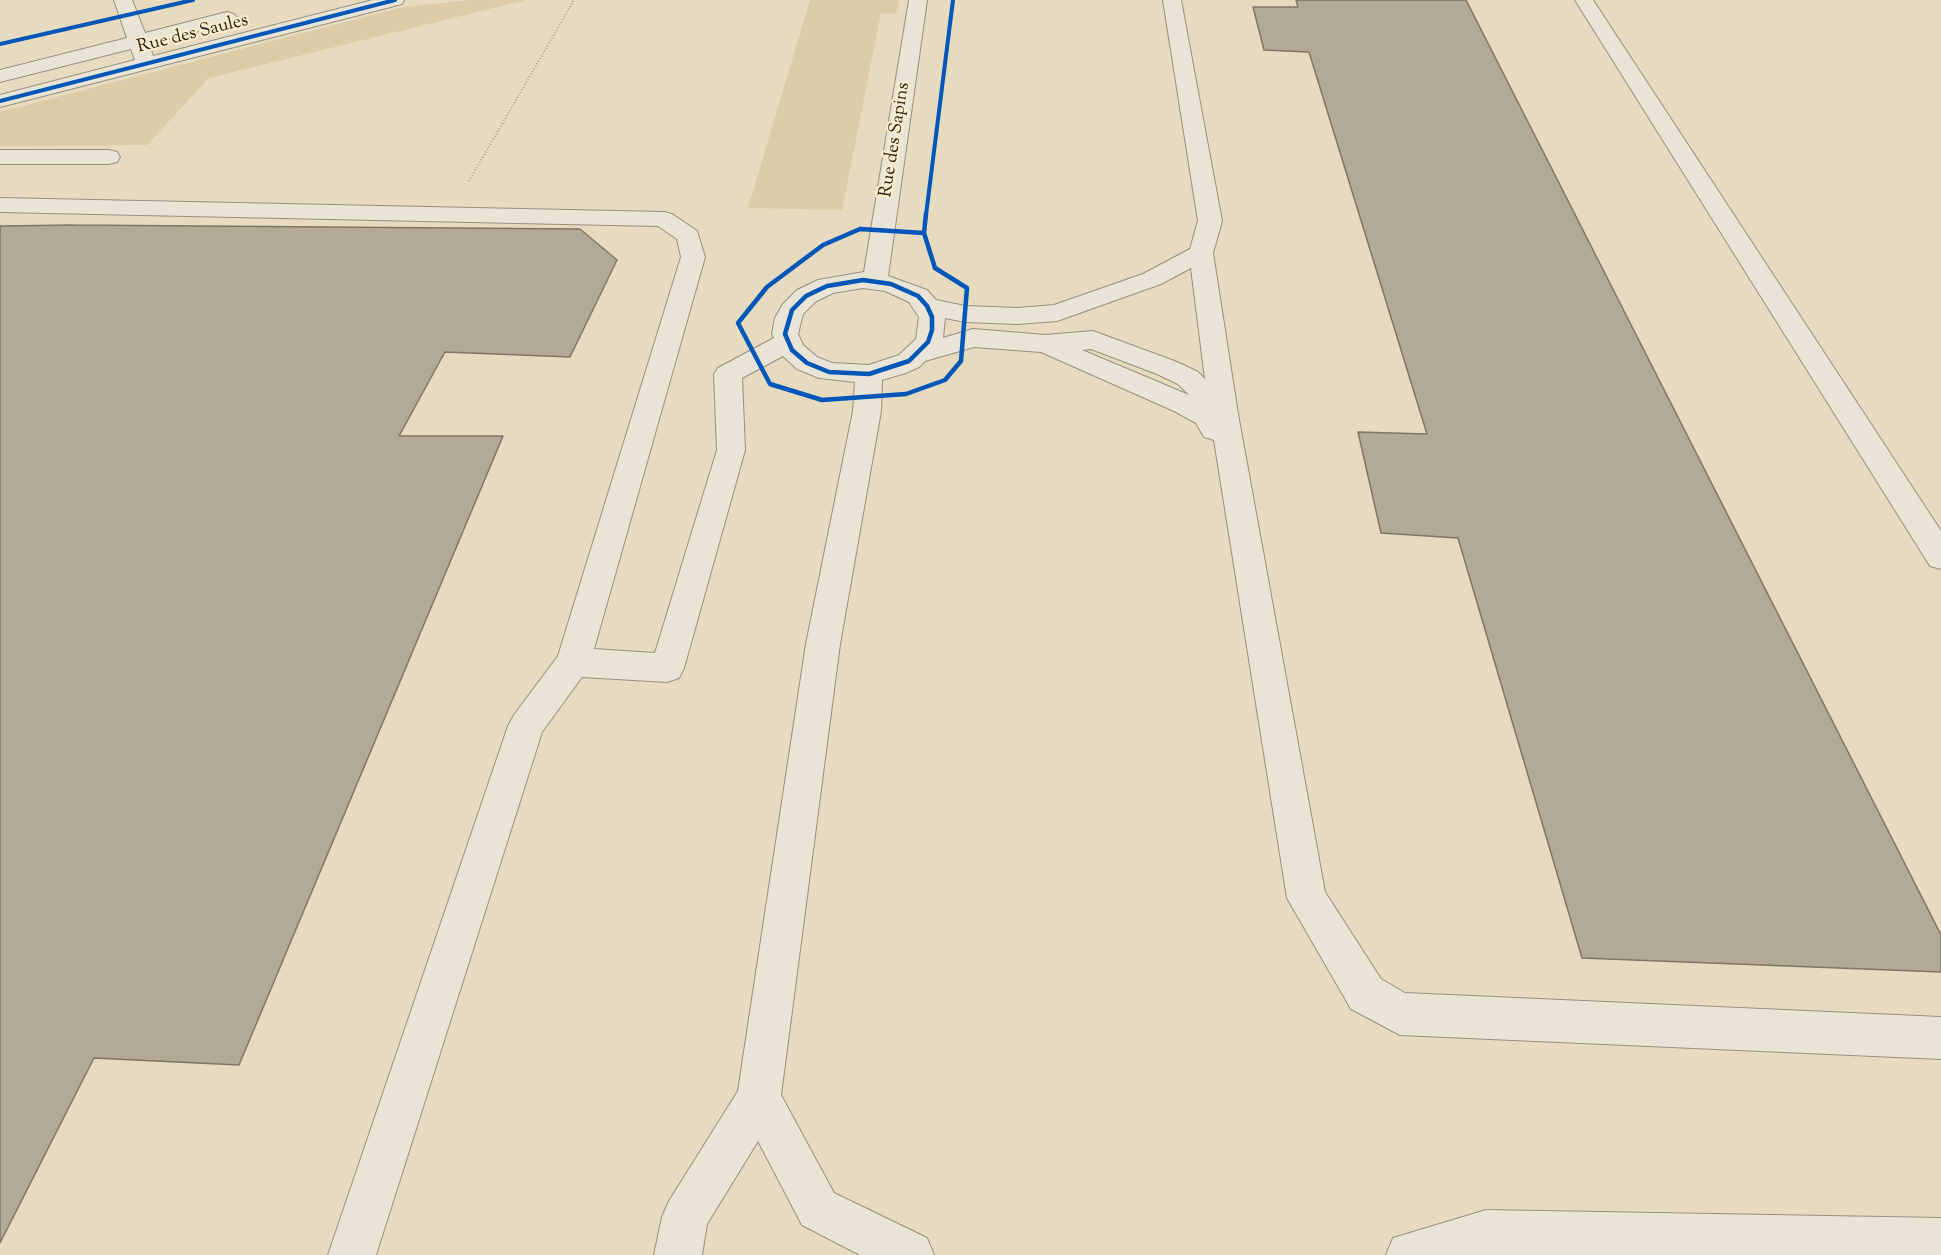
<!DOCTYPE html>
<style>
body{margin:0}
canvas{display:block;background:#e6dbbf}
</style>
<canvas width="1941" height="1255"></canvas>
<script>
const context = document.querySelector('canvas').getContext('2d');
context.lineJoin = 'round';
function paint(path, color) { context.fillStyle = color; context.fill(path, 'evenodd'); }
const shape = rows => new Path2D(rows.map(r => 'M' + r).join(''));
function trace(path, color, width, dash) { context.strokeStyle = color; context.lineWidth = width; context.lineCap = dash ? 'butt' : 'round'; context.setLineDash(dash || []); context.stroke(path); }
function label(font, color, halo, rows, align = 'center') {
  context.font = font + ' "Sorts Mill Goudy",serif'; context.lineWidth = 4.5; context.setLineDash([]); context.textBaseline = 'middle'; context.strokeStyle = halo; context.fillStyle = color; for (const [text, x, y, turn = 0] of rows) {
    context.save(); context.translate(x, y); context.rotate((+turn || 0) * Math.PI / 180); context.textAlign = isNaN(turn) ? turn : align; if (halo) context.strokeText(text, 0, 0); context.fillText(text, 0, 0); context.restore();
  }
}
paint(shape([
 [471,0,526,0,209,78,147,145,0,146,0,112,403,7],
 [810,0,899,0,896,14,881,13,842,210,748,208]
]), '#dccda8');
const building = shape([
 [1296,0,1466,0,1941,935,1941,972,1582,958,1458,538,1381,533,1358,432,1427,434,1309,52,1264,50,1253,7,1298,7,1296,0],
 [73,225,580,229,617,260,570,357,445,352,399,436,503,436,239,1065,94,1058,0,1243,0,226,73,225]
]);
paint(building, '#b2aa97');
trace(building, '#7e7667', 1.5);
const minor = shape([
 [114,0,132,0,145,33,227,12,234,14,237,18,234,22,149,44,153,56,373,0,404,0,402,4,0,107,0,95,135,60,131,49,0,82,0,70,127,38,114,0],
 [909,0,927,0,888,276,927,290,936,300,965,306,1018,308,1054,305,1143,274,1190,249,1198,221,1163,0,1181,0,1222,221,1213,253,1238,414,1325,892,1381,979,1405,993,1941,1017,1941,1059,1400,1035,1351,1009,1287,898,1214,440,1204,437,1196,423,1174,411,1041,352,974,347,925,361,919,367,906,373,882,380,881,411,840,644,781,1095,834,1193,927,1238,934,1255,860,1255,802,1225,758,1141,707,1224,702,1255,654,1255,662,1217,669,1201,738,1091,806,644,853,411,855,382,819,378,797,369,783,356,742,378,745,450,684,668,679,678,667,682,582,677,542,732,376,1255,328,1255,508,726,514,715,558,656,681,257,677,239,658,226,0,212,0,198,664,212,672,214,697,231,705,257,594,649,655,653,717,450,714,374,718,368,774,338,772,334,775,318,783,304,797,290,818,280,864,272,909,0],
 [1191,268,1205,379,1198,372,1177,362,1093,331,1045,335,973,329,943,338,945,318,965,322,1018,324,1057,321,1161,284,1191,268],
 [863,288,885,291,909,302,919,317,916,339,899,355,869,365,832,363,817,357,803,345,798,334,803,314,815,302,833,293,863,288],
 [1091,349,1157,374,1178,384,1189,395,1082,350,1091,349],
 [1575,0,1593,0,1941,531,1941,569,1930,566,1575,0],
 [0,150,109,150,117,152,120,157,117,162,109,164,0,164,0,150],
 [1486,1210,1941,1218,1941,1255,1386,1255,1393,1238,1486,1210]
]);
trace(minor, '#968f7e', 2);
trace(shape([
 [469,181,574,0]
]), '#a7a297', 2, [1, 2]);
paint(minor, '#e9e4d6');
trace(shape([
 [0,44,193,0],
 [0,101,395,0],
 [926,215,953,0]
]), '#0057b8', 4);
trace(shape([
 [860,229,924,233,935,268,967,288,961,361,945,380,906,394,822,400,770,384,738,323,767,287,823,245,860,229],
 [924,233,926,214],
 [863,280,891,284,918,296,927,306,932,317,932,330,928,342,909,361,869,374,829,372,807,363,792,350,785,334,792,310,806,296,827,286,863,280]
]), '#0057b8', 4.5);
label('18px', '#302217', '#f8eccc', [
 ["Rue des Saules",193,35,-14],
 ["Rue des Sapins",896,140,-81]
]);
</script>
